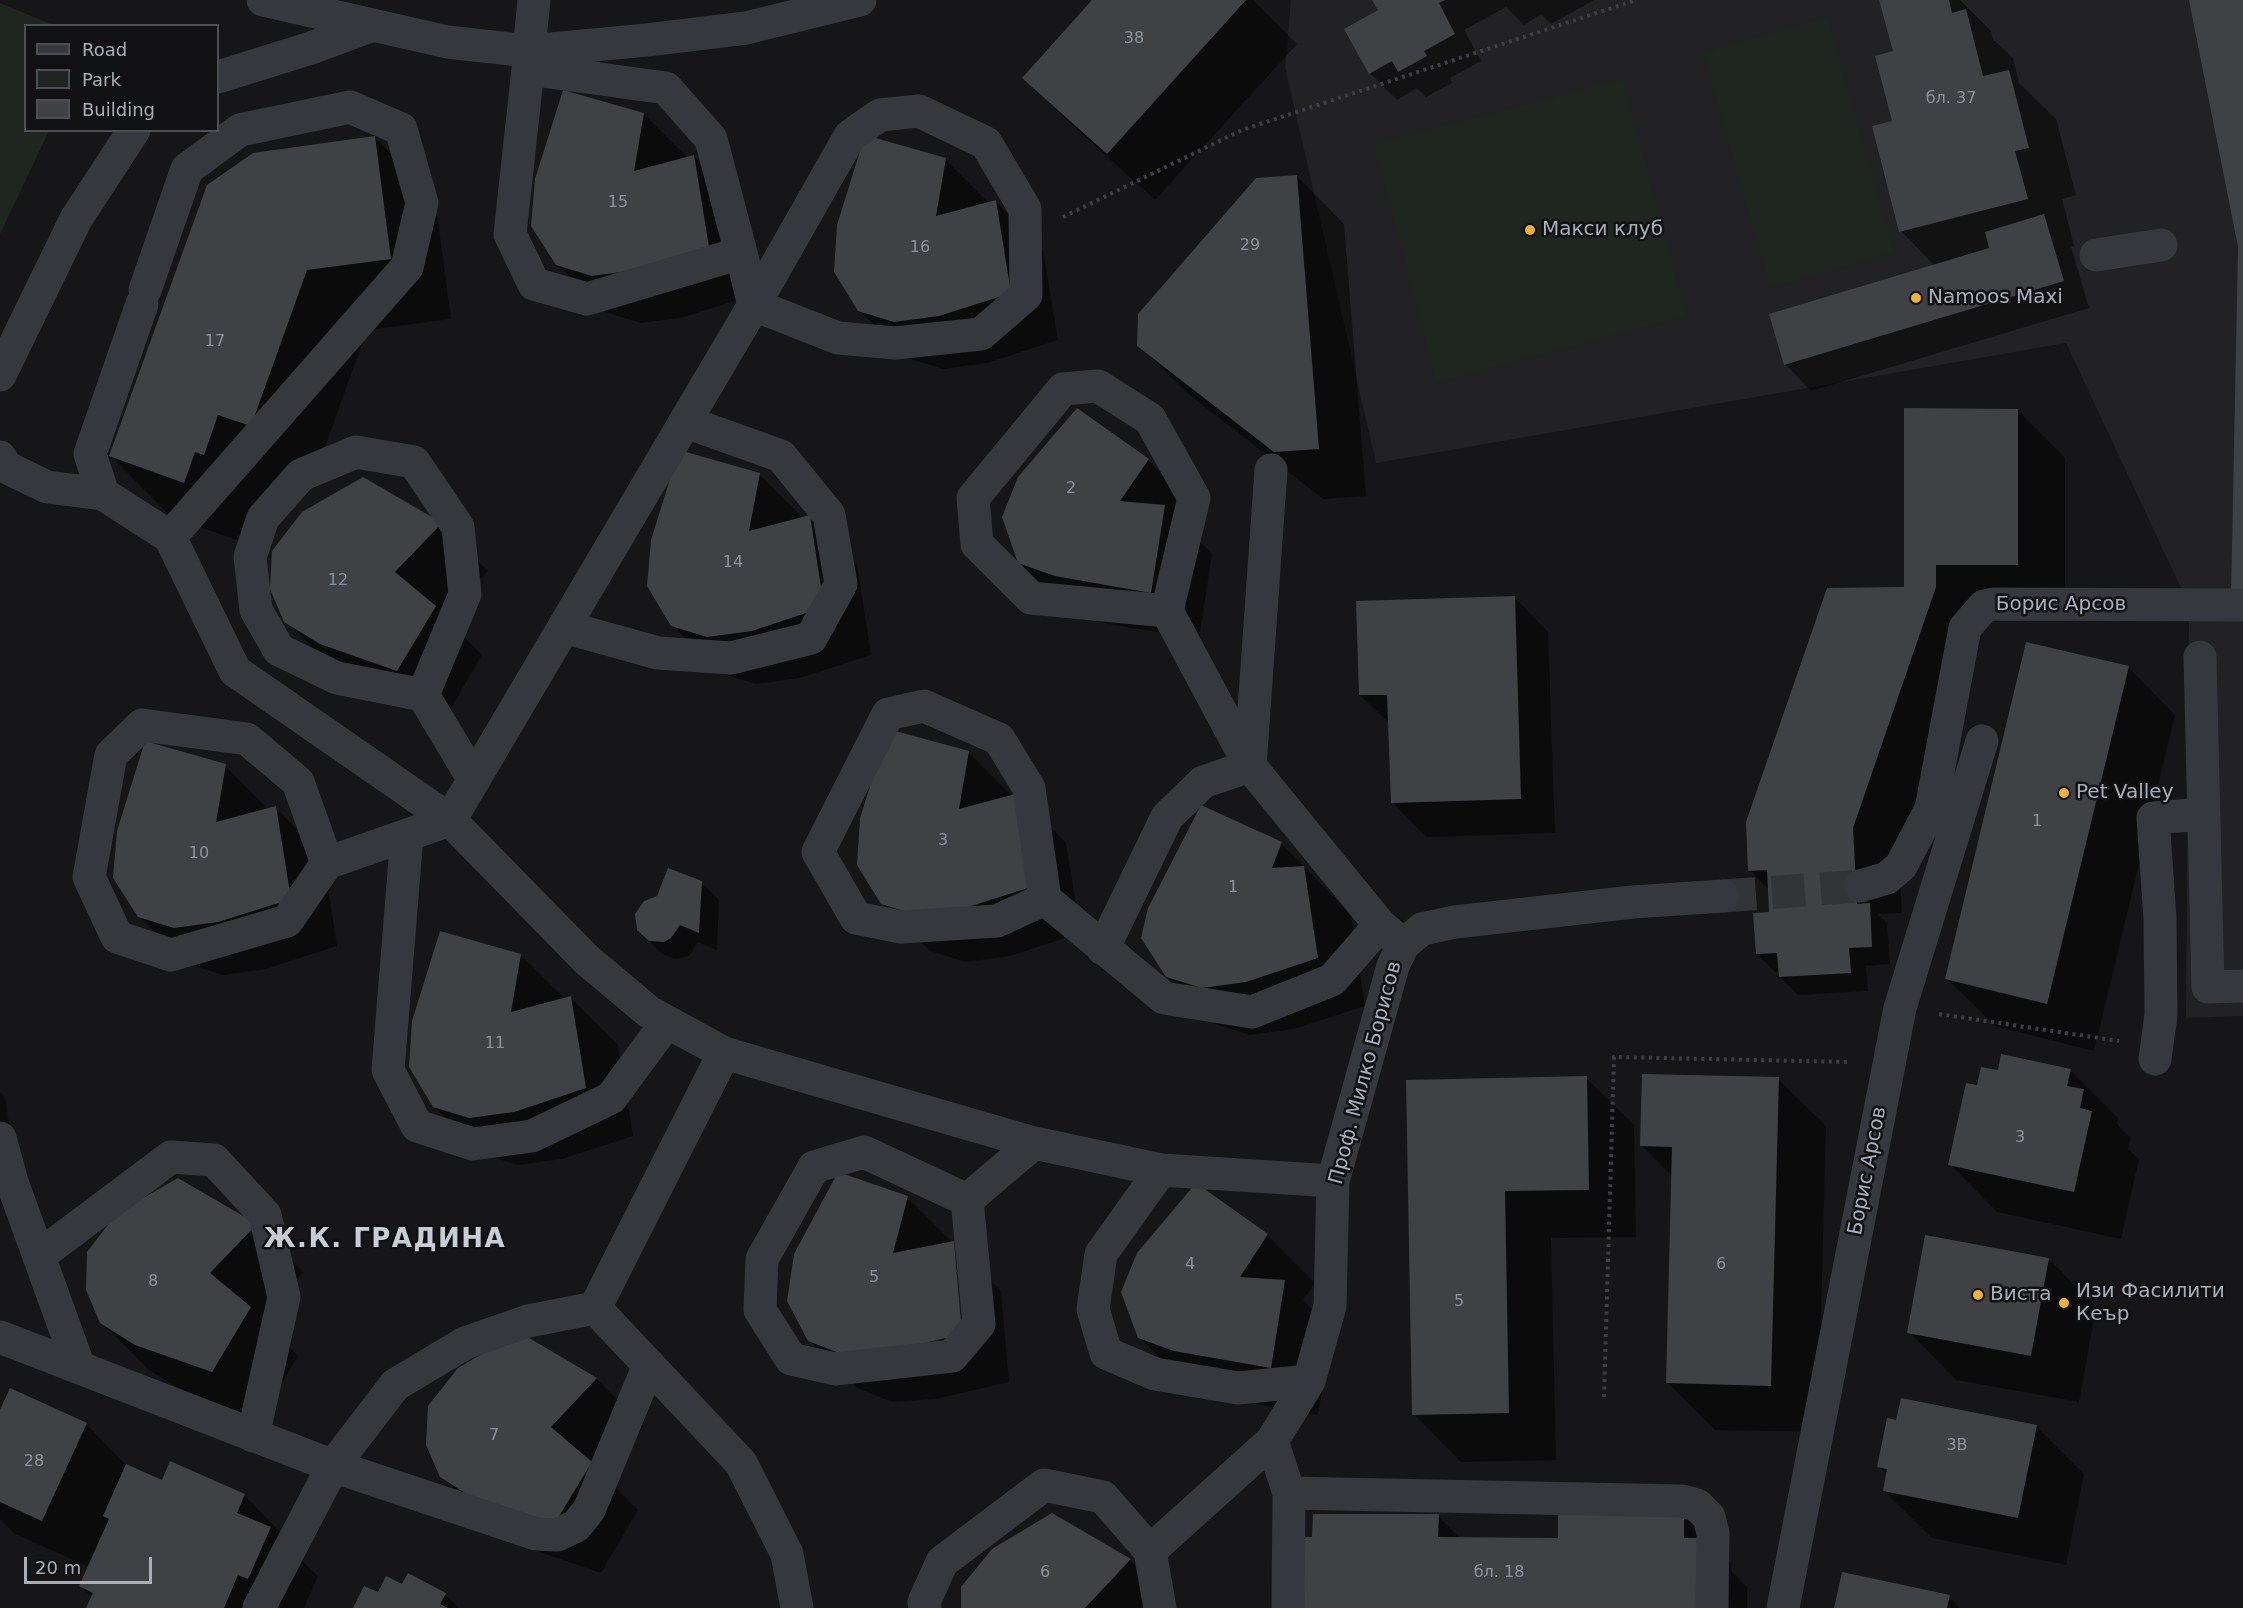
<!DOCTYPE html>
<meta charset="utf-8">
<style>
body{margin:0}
#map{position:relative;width:2243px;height:1608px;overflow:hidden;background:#161618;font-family:"DejaVu Sans",sans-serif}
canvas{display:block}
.legend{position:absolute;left:24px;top:24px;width:195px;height:108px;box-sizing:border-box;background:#111113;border:2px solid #4d4f55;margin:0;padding:8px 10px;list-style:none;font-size:18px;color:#a8adb8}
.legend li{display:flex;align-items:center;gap:12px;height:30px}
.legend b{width:30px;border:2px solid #4d4f55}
.scale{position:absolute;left:24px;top:1557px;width:128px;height:27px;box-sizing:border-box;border:3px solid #a8adb8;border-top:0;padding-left:8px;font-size:18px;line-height:21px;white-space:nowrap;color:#a8adb8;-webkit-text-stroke:4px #111113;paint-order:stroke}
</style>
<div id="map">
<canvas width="2243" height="1608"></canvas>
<ul class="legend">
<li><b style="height:8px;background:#37383d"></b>Road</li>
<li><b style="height:16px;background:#1e261f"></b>Park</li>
<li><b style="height:16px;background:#404145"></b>Building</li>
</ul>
<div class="scale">20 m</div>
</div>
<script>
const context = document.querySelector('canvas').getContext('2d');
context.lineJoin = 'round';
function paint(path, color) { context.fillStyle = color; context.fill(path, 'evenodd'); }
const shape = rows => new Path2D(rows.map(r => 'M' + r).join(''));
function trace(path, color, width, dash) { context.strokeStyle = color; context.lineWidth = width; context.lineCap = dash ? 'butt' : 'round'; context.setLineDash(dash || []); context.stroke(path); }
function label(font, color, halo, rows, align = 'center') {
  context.font = font + ' "DejaVu Sans",sans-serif'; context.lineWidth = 5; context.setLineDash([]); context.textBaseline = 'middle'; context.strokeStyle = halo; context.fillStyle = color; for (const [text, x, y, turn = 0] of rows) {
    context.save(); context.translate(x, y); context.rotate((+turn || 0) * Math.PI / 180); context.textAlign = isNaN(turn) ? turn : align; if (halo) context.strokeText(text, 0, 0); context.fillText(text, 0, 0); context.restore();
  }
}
paint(shape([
 [1291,0,2243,0,2243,1016,2186,1018,2189,605,2066,343,1376,463,1285,67]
]), '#222225');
paint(shape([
 [0,3,53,25,26,26,26,130,49,131,0,234],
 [1827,17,1894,252,1770,288,1703,52],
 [1623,79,1686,316,1437,382,1374,144]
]), '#1e261f');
paint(shape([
 [1094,0,1253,0,1297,44,1155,200,1072,125,1024,78],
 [1373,0,1594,0,1551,24,1541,14,1524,25,1506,7,1464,30,1481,61,1450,78,1452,83,1426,97,1417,88,1397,100,1370,73,1346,29,1380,11],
 [1881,0,1960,0,1991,31,1993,39,2013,58,2019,83,2056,119,2076,195,2062,199,2074,246,2071,247,2089,308,1811,391,1785,364,1935,266,1901,231,1894,122,1894,52],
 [644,114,688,158,694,156,741,204,755,294,685,317,641,323,605,312,557,264],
 [375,138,435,198,451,319,367,330,311,486,279,474,264,514,245,543,171,517,111,456],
 [946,160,990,204,996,202,1043,250,1058,340,987,363,943,369,907,358,859,310],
 [1297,176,1344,224,1366,496,1323,499,1187,393,1139,345],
 [2018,410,2065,458,2065,612,1983,612,1983,635,1900,876,1902,913,1878,914,1887,923,1890,964,1866,966,1868,991,1798,995,1780,977,1780,971,1775,972,1757,954,1771,913,1769,890,1750,870,1905,588],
 [1148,460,1195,508,1184,525,1212,554,1199,639,1103,623,1067,610,1019,562],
 [759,474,803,518,809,517,857,564,871,655,800,678,756,684,720,673,672,625],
 [441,524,488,571,444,617,482,655,445,718,334,669,286,621],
 [1514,597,1548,632,1555,833,1426,837,1392,802,1390,724,1360,695],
 [2128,667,2175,715,2094,1051,1995,1026,1947,979],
 [969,753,1013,797,1019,795,1066,843,1081,933,1010,956,966,962,930,951,882,903],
 [225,766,269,810,276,808,323,856,337,946,266,969,223,975,187,964,139,916],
 [1281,843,1351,915,1365,1006,1294,1029,1250,1035,1215,1024,1167,976],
 [701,882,719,900,717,950,698,942,689,956,675,959,662,954,643,935],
 [521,955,565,999,571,998,618,1045,633,1136,562,1159,518,1165,482,1154,434,1106],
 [2070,1070,2118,1118,2117,1124,2131,1138,2128,1149,2139,1159,2121,1239,1997,1212,1950,1164,1978,1087],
 [1586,1078,1634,1125,1636,1237,1551,1238,1556,1460,1461,1462,1414,1414,1408,1081],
 [1778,1079,1826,1126,1818,1432,1715,1430,1667,1382,1673,1177,1642,1146],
 [0,1092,5,1097,19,1188,0,1194],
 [907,1197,1001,1291,1009,1382,936,1399,892,1402,857,1388,809,1340],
 [957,1297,960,1297,964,1342],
 [256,1225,303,1272,260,1318,298,1356,260,1419,184,1392,149,1370,101,1322],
 [1267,1235,1315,1283,1303,1300,1332,1329,1318,1415,1223,1398,1187,1385,1139,1337],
 [2049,1259,2096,1307,2079,1402,1956,1380,1909,1332],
 [519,1334,597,1379,644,1427,600,1472,638,1510,601,1573,525,1547,490,1524,441,1476],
 [0,1413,86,1424,128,1467,163,1482,244,1495,291,1543,289,1548,318,1576,304,1608,88,1608,92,1598,81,1586,89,1567,15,1534,0,1519],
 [2036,1426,2084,1474,2066,1565,1932,1538,1884,1491,1887,1475,1879,1466],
 [1052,1515,1130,1560,1177,1608,962,1608],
 [1683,1515,1731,1563,1731,1571,1747,1587,1747,1608,1299,1608,1314,1538,1438,1516,1461,1539,1559,1539],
 [403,1586,445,1594,459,1608,354,1608,378,1594],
 [1949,1597,1960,1608,1836,1608]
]), '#0007');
paint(shape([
 [1092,0,1246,0,1107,154,1022,78],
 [1372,0,1445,0,1439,3,1455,34,1424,51,1427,56,1398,72,1392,61,1369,74,1344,29,1378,10],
 [1879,0,1949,0,1952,13,1966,9,1983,76,2009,70,2029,148,2015,151,2028,199,1899,232,1872,126,1892,121,1875,56,1893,51],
 [2189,0,2243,0,2243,598,2231,597,2238,247],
 [563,90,644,113,634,171,694,155,709,247,636,270,592,276,556,265,531,226,535,179],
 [865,135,946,158,936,216,996,200,1011,293,939,316,894,322,858,311,834,272,837,225],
 [375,136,391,259,307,270,251,426,218,415,204,455,195,452,184,483,109,456,207,185,253,153],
 [1297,175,1319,449,1274,452,1137,346,1138,314,1256,178],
 [2044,214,2064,281,1784,365,1769,314,1989,248,1985,232],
 [1077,408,1149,459,1120,501,1165,505,1151,593,1055,576,1018,563,1002,517,1018,477],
 [1904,408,2018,409,2018,565,1936,565,1936,587,1853,828,1857,904,1870,903,1872,947,1849,948,1851,973,1779,977,1777,953,1756,954,1753,913,1769,912,1767,870,1748,871,1746,822,1827,588,1904,587],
 [679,450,760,473,749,531,810,515,824,607,752,631,707,637,671,626,647,586,651,540],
 [363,477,442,523,395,572,436,606,397,671,320,644,284,622,270,589,272,551,302,512],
 [1515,596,1521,799,1391,803,1387,695,1359,695,1356,601],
 [2026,642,2129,666,2047,1004,1945,979],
 [888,729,969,751,959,809,1019,793,1034,886,962,909,917,915,881,904,857,865,860,818],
 [145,741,226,764,216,822,276,806,291,899,218,922,174,928,138,917,113,878,117,831],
 [1201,805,1282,842,1272,868,1304,866,1318,958,1246,982,1202,988,1166,977,1141,938,1148,908],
 [668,868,702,881,699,933,680,925,671,938,664,942,649,941,637,930,635,914,644,901,657,896],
 [440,931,521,954,511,1012,571,996,586,1088,514,1112,469,1118,433,1107,409,1067,412,1021],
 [2001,1054,2071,1069,2067,1086,2084,1089,2080,1108,2092,1111,2074,1192,1948,1165,1966,1083,1977,1085,1981,1067,1998,1070],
 [1642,1074,1779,1077,1771,1386,1666,1383,1672,1147,1640,1146],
 [1587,1076,1589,1190,1505,1191,1509,1413,1412,1415,1406,1080],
 [838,1172,908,1196,893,1253,954,1241,962,1334,888,1352,844,1355,808,1341,787,1301,794,1254],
 [178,1178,257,1224,210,1273,251,1307,212,1372,135,1345,100,1323,86,1290,87,1252,117,1213],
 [1196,1183,1268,1234,1240,1277,1285,1280,1271,1368,1174,1351,1138,1338,1121,1292,1137,1253],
 [1925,1235,2049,1258,2031,1356,1907,1333],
 [519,1332,597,1378,551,1427,592,1462,553,1526,476,1500,440,1477,426,1445,428,1406,458,1368],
 [10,1388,87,1423,42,1521,0,1502,0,1410],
 [1901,1398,2037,1425,2018,1518,1883,1491,1887,1469,1877,1467,1887,1418,1896,1420],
 [170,1461,245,1494,237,1513,271,1527,248,1579,238,1575,224,1608,86,1608,93,1593,79,1586,109,1519,103,1516,126,1464,162,1480],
 [1052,1513,1131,1559,1085,1608,961,1608,961,1587,992,1549],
 [1558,1513,1684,1514,1684,1538,1700,1538,1699,1608,1298,1608,1298,1537,1312,1537,1313,1514,1439,1514,1438,1537,1558,1538],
 [1842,1572,1950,1595,1947,1608,1834,1608],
 [408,1573,446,1593,440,1604,448,1608,353,1608,364,1586,378,1592,386,1576,402,1584]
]), '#404145');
trace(shape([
 [1723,896,1860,886]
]), '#333438', 33, [33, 16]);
trace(shape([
 [1063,217,1242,130,1636,0],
 [1939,1014,2119,1041],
 [1604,1397,1614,1057,1849,1062]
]), '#3d3f44', 4, [3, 4.5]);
trace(shape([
 [263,0,447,42,529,51,647,40,746,28,860,0],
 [529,51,534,0],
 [218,77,311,48,373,25],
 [919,111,986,143,1025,209,1026,295,981,334,895,343,838,338,754,305,850,136,880,115,919,111],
 [2096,255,2161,245],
 [142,304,90,454,103,494,170,537,407,267,422,203,401,129,350,107,240,130,187,169,145,290],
 [0,375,76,219,134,130],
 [0,457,6,467,47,487,103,494],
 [170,537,235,671,450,820,587,960,649,1012,724,1053,1034,1143,1161,1170,1333,1181],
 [1167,611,1031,598,977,544,973,498,1063,389,1098,386,1150,419,1194,498,1167,611,1250,766,1380,925,1403,945],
 [564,627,658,653,731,658,811,638,841,584,829,515,781,456,686,422],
 [2200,657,2208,987,2243,986],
 [423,695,465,594,458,527,414,462,356,452,301,475,263,518,250,557,256,610,279,650,337,678,423,695,474,780],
 [407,835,388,1070,417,1126,473,1144,532,1136,611,1098,667,1022],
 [327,863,298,782,247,739,142,725,111,755,89,877,117,937,171,955,287,921,327,863,450,820,754,305,741,253,711,139,666,88,528,69,510,234,534,284,587,299,741,253],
 [1860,886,1887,878,1901,866,1931,809,1965,628,1984,606,1993,604,2243,605],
 [1045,899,997,921,901,927,856,918,818,852,888,714,924,706,999,739,1029,788,1045,899,1164,998,1252,1012,1332,980,1380,925],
 [1103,949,1167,817,1203,782,1250,766,1271,470],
 [2155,1059,2161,1015,2160,919,2153,818,2204,814],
 [0,1138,12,1182,79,1367],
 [1161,1170,1101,1254,1093,1309,1106,1353,1155,1374,1238,1388,1309,1381],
 [967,1200,864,1152,814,1167,762,1259,760,1310,791,1359,835,1369,952,1356,979,1324,967,1200,1034,1143],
 [39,1256,171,1157,214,1160,265,1215,284,1297,253,1436],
 [595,1308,741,1463,787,1554,797,1608],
 [0,1337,333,1466,395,1385,465,1343,528,1321,595,1308,724,1053],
 [1272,1441,1289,1493,1288,1608],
 [1289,1493,1682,1501,1697,1505,1709,1517,1713,1533,1712,1608],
 [1150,1551,1272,1441,1309,1381,1330,1306,1333,1181,1393,966,1403,945,1422,929,1455,922,1633,902,1723,896],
 [259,1608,333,1466,536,1534,557,1535,576,1526,589,1510,649,1365],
 [925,1608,924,1602,942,1562,1044,1485,1103,1497,1150,1551,1160,1608],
 [1783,1608,1900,1008,1982,741]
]), '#37383d', 33);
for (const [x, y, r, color] of [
 [1530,230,6,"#f2b134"],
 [1916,298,6,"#f2b134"],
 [2064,793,6,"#f2b134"],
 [1978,1295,6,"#f2b134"],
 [2064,1303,6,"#f2b134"]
]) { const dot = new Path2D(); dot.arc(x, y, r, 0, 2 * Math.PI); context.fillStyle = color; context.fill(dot); trace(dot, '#111113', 2); }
label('16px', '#8e929b', null, [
 ["38",1134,39],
 ["бл. 37",1951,99],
 ["15",618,203],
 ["29",1250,246],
 ["16",920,248],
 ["17",215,342],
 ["2",1071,489],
 ["14",733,563],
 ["12",338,581],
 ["1",2037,822],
 ["3",943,841],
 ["10",199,854],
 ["1",1233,888],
 ["11",495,1044],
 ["3",2020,1138],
 ["4",1190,1265],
 ["6",1721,1265],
 ["5",874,1278],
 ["8",153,1282],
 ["5",1459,1302],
 ["7",494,1436],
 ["3В",1957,1446],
 ["28",34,1462],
 ["6",1045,1573],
 ["бл. 18",1499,1573]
]);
label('20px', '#a8adb8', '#111113', [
 ["Макси клуб",1542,230],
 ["Namoos Maxi",1928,298],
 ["Pet Valley",2076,793],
 ["Изи Фасилити",2076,1292],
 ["Кеър",2076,1315],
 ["Виста",1990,1295]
], 'left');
label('20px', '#a8adb8', '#111113', [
 ["Борис Арсов",2061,605],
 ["Проф. Милко Борисов",1366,1073,-75],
 ["Борис Арсов",1868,1171,-79]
]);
context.letterSpacing = '1.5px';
label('bold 26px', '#c9ccd4', '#111113', [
 ["Ж.К. ГРАДИНА",385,1240]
]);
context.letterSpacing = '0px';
</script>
